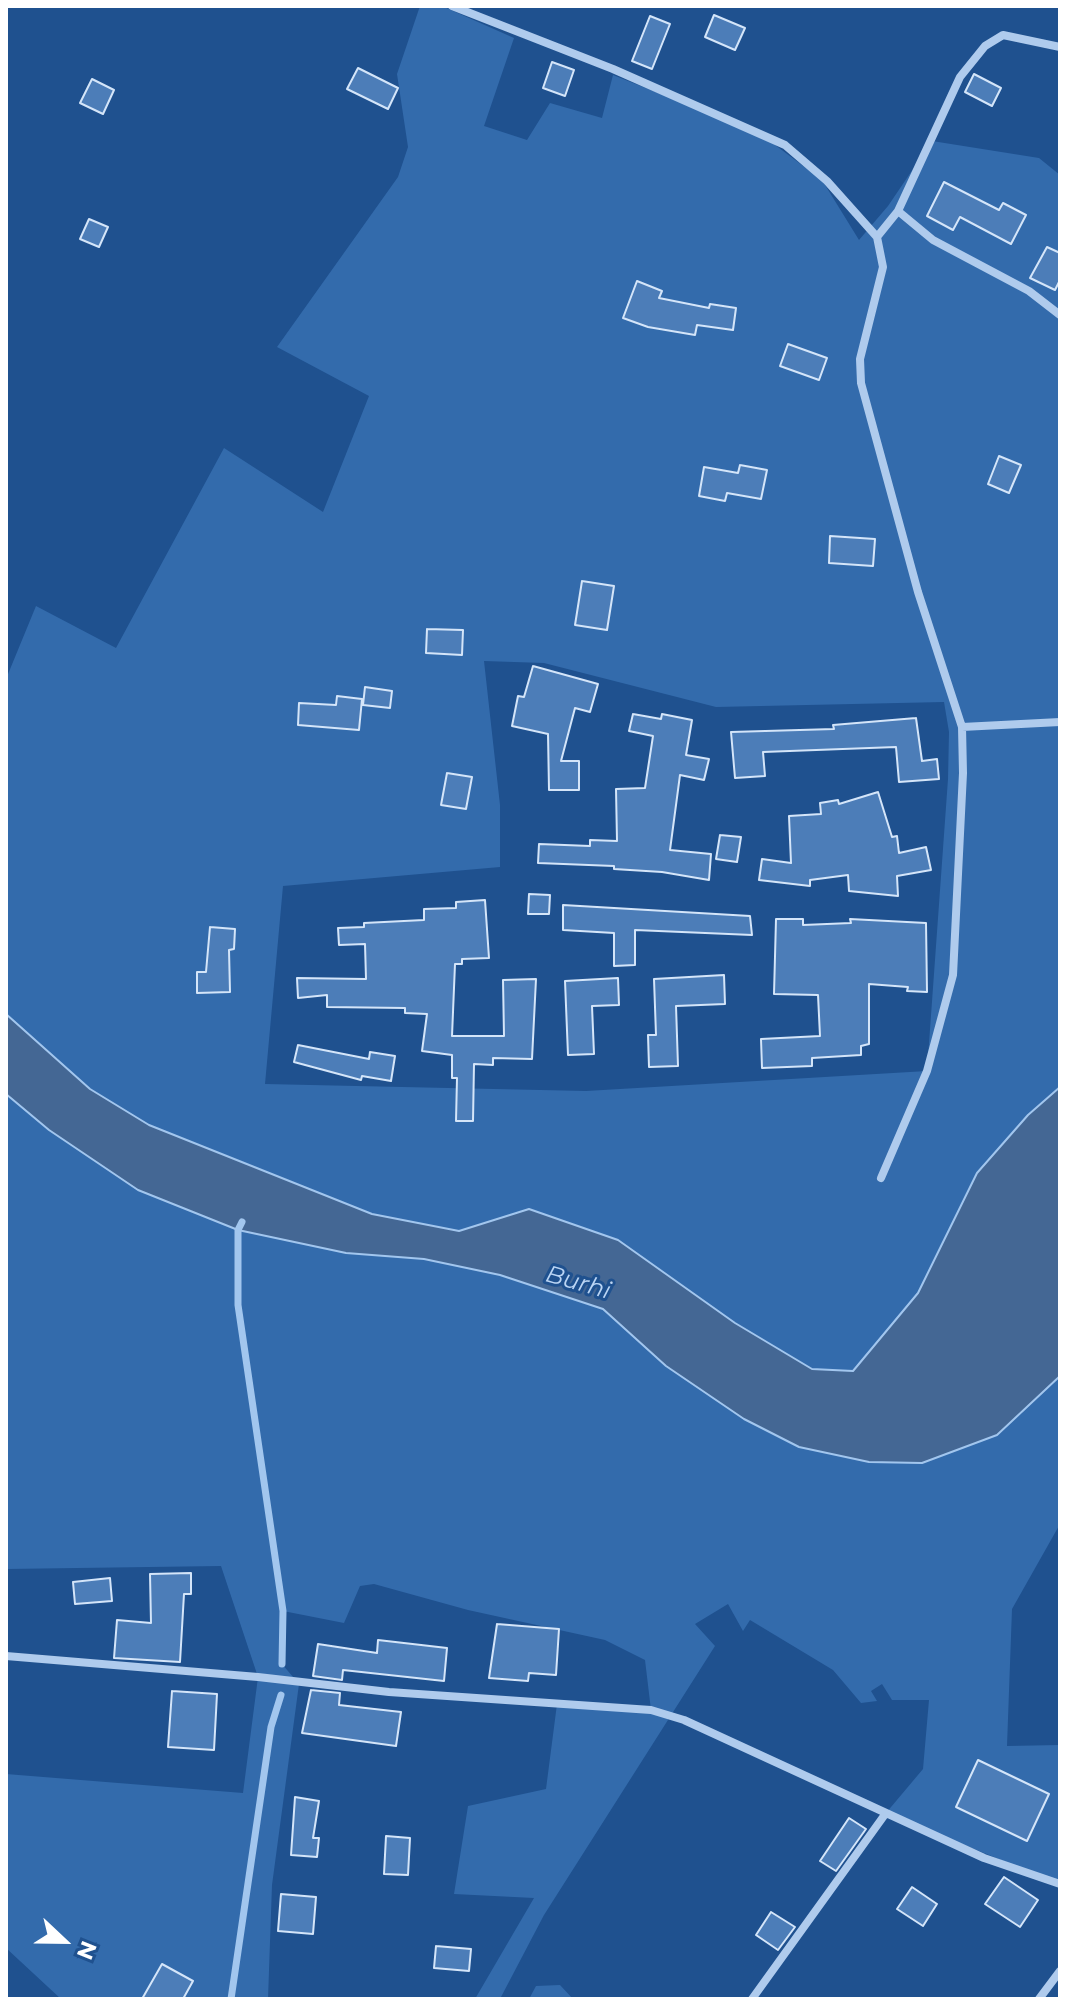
<!DOCTYPE html>
<style>
body{margin:0}
#map{position:relative;width:1066px;height:2005px;overflow:hidden;background:#1f518f;font-family:Montserrat,sans-serif}
canvas{display:block}
.frame{position:absolute;inset:0;border:8px solid #fff;pointer-events:none}
.north{position:absolute;left:24px;top:1901px;width:80px;height:80px;-webkit-text-stroke:6px #1f518f;paint-order:stroke;rotate:112deg;font-size:22px;font-weight:700;line-height:32px;text-align:center;color:#fff}
.north::after{content:'';display:block;margin:auto;width:28px;height:36px;background:#fff;clip-path:polygon(50% 0,100% 100%,50% 72%,0 100%)}
</style>
<div id="map">
<canvas width="1066" height="2005"></canvas>
<div class="frame"></div>
<div class="north">N</div>
</div>
<script>
const context = document.querySelector('canvas').getContext('2d');
context.lineJoin = 'round';
function paint(path, color) { context.fillStyle = color; context.fill(path, 'evenodd'); }
const shape = rows => new Path2D(rows.map(r => 'M' + r).join(''));
function trace(path, color, width, dash) { context.strokeStyle = color; context.lineWidth = width; context.lineCap = dash ? 'butt' : 'round'; context.setLineDash(dash || []); context.stroke(path); }
function label(font, color, halo, rows, align = 'center') {
  context.font = font + ' Montserrat,sans-serif'; context.lineWidth = 6; context.setLineDash([]); context.textBaseline = 'middle'; context.strokeStyle = halo; context.fillStyle = color; for (const [text, x, y, turn = 0] of rows) {
    context.save(); context.translate(x, y); context.rotate((+turn || 0) * Math.PI / 180); context.textAlign = isNaN(turn) ? turn : align; if (halo) context.strokeText(text, 0, 0); context.fillText(text, 0, 0); context.restore();
  }
}
paint(shape([
 [420,6,442,6,514,38,484,126,527,140,550,103,602,118,613,75,759,133,822,180,859,240,888,206,932,141,1039,158,1060,175,1060,1087,1028,1115,977,1172,918,1293,853,1371,812,1369,735,1323,618,1240,529,1209,459,1231,417,1225,372,1214,149,1125,90,1089,6,1014,6,679,36,606,116,648,224,448,323,512,369,396,277,347,398,177,408,147,397,74],
 [484,661,544,663,716,707,944,702,949,732,948,779,927,1071,586,1091,265,1084,283,886,500,867,500,805],
 [6,1094,49,1130,424,1259,500,1275,603,1309,666,1366,744,1419,799,1447,997,1435,1060,1376,1060,1524,1012,1609,1007,1746,1060,1745,1060,1884,886,1813,923,1769,929,1700,892,1700,882,1684,871,1691,877,1701,861,1703,833,1670,750,1620,743,1631,728,1604,695,1624,715,1646,544,1915,501,1997,504,1999,475,1999,534,1898,454,1894,468,1806,546,1789,557,1704,651,1710,645,1660,605,1640,468,1610,374,1584,360,1586,344,1623,283,1611,282,1664,299,1684,272,1885,268,1999,61,1999,6,1948,6,1774,243,1793,258,1677,221,1566,6,1569],
 [560,1985,573,1999,529,1999,536,1986]
]), '#336bac');
const water = shape([
 [6,1014,90,1089,149,1125,372,1214,459,1231,529,1209,618,1240,735,1323,812,1369,853,1371,918,1293,977,1173,1028,1115,1060,1087,1060,1376,997,1435,922,1463,869,1462,799,1447,744,1419,666,1366,603,1309,500,1275,424,1259,346,1253,238,1230,138,1190,49,1130,6,1094,6,1014]
]);
paint(water, '#446794');
trace(water, '#a2c6ee', 2);
trace(shape([
 [242,1222,238,1230,238,1305,283,1611,282,1664],
 [231,1999,271,1727,281,1695]
]), '#a2c6ee', 7);
const building = shape([
 [714,15,745,28,735,50,705,37,714,15],
 [650,16,670,24,652,69,632,61,650,16],
 [552,62,574,70,565,96,543,88,552,62],
 [358,68,398,88,388,109,347,89,358,68],
 [974,74,1001,88,992,106,965,92,974,74],
 [92,79,114,90,103,114,80,103,92,79],
 [944,182,999,210,1003,203,1026,215,1011,244,960,217,953,230,927,216,944,182],
 [89,219,108,227,99,247,80,239,89,219],
 [1047,247,1060,253,1060,280,1055,290,1030,278,1047,247],
 [637,281,662,291,659,298,709,308,710,304,736,308,733,330,697,325,695,335,648,327,623,318,637,281],
 [788,344,827,358,819,380,780,366,788,344],
 [999,456,1021,465,1009,493,988,484,999,456],
 [740,465,767,470,761,499,727,493,725,501,699,496,704,467,738,473,740,465],
 [830,536,875,539,873,566,829,563,830,536],
 [582,581,614,586,607,630,575,625,582,581],
 [427,629,463,630,462,655,426,653,427,629],
 [533,666,598,684,590,712,575,708,561,761,579,761,579,790,549,790,548,734,512,726,518,696,524,697,533,666],
 [365,687,392,691,390,708,363,705,365,687],
 [337,696,362,699,359,730,298,725,299,703,336,705,337,696],
 [633,714,661,719,662,714,692,720,686,755,709,759,704,780,680,775,670,850,711,854,709,880,662,872,614,869,614,866,538,863,539,844,590,846,590,840,617,841,616,789,645,788,653,736,629,731,633,714],
 [916,718,922,761,937,759,939,779,899,782,896,747,763,752,765,776,735,778,731,732,834,729,833,725,916,718],
 [447,773,472,777,466,809,441,805,447,773],
 [878,792,892,837,897,836,899,853,926,847,931,870,897,876,898,896,849,891,848,875,810,880,810,886,759,880,762,859,791,863,789,816,821,814,820,803,838,800,839,804,878,792],
 [720,835,741,837,737,862,716,859,720,835],
 [529,894,550,895,549,914,528,914,529,894],
 [485,900,489,958,462,959,462,964,455,964,452,1036,504,1036,503,980,536,979,532,1059,493,1058,493,1065,474,1064,473,1121,456,1121,457,1078,452,1078,452,1055,422,1051,427,1014,405,1013,405,1008,327,1007,327,995,298,998,297,978,366,979,365,944,339,945,338,928,364,927,364,923,424,920,424,909,456,908,456,902,485,900],
 [563,905,750,916,752,935,635,930,635,965,614,966,614,933,563,930,563,905],
 [776,919,803,919,803,925,851,923,850,919,926,923,927,992,907,991,908,987,869,984,869,1044,861,1046,861,1055,812,1058,812,1066,762,1068,761,1039,820,1036,818,995,774,994,776,919],
 [210,927,235,929,234,949,229,950,230,992,197,993,197,972,206,972,210,927],
 [724,975,725,1004,676,1006,678,1066,649,1067,648,1035,656,1035,654,979,724,975],
 [618,978,619,1005,592,1006,594,1054,568,1055,565,981,618,978],
 [298,1045,369,1059,370,1052,395,1056,391,1081,362,1076,361,1080,294,1062,298,1045],
 [191,1573,191,1594,184,1594,180,1662,114,1658,117,1620,151,1623,150,1574,191,1573],
 [110,1578,112,1601,75,1604,73,1582,110,1578],
 [497,1624,559,1629,556,1675,529,1673,528,1681,489,1678,497,1624],
 [378,1640,447,1648,444,1681,343,1670,342,1680,313,1676,318,1644,377,1653,378,1640],
 [311,1690,340,1693,339,1705,401,1712,396,1746,302,1733,311,1690],
 [172,1691,217,1694,214,1750,168,1747,172,1691],
 [978,1760,1049,1794,1027,1841,956,1807,978,1760],
 [295,1797,319,1801,313,1838,319,1838,317,1857,291,1855,295,1797],
 [849,1818,866,1829,836,1871,820,1861,849,1818],
 [386,1836,410,1838,408,1875,384,1874,386,1836],
 [1004,1877,1038,1900,1020,1927,985,1904,1004,1877],
 [912,1887,937,1904,923,1926,897,1909,912,1887],
 [281,1894,316,1897,313,1934,278,1931,281,1894],
 [771,1912,795,1927,778,1950,756,1935,771,1912],
 [436,1946,471,1949,469,1971,434,1968,436,1946],
 [162,1964,193,1981,183,1999,142,1999,162,1964]
]);
paint(building, '#4c7db8');
trace(building, '#d4e5f9', 2);
trace(shape([
 [452,6,613,69,785,145,827,181,877,237,883,267,860,359,861,383,918,592,962,727,963,773,953,975,927,1071,881,1178],
 [898,211,933,240,1029,291,1060,315],
 [877,237,898,211,960,77,985,46,1003,35,1060,47],
 [962,727,1060,722],
 [6,1656,258,1677,389,1692,651,1710,684,1720,984,1858,1060,1884],
 [752,1999,886,1813],
 [1039,1999,1060,1971]
]), '#afcbed', 8);
label('italic 24px', '#bbd5f4', '#1f518f', [
 ["Burhi",578,1283,16]
]);
</script>
